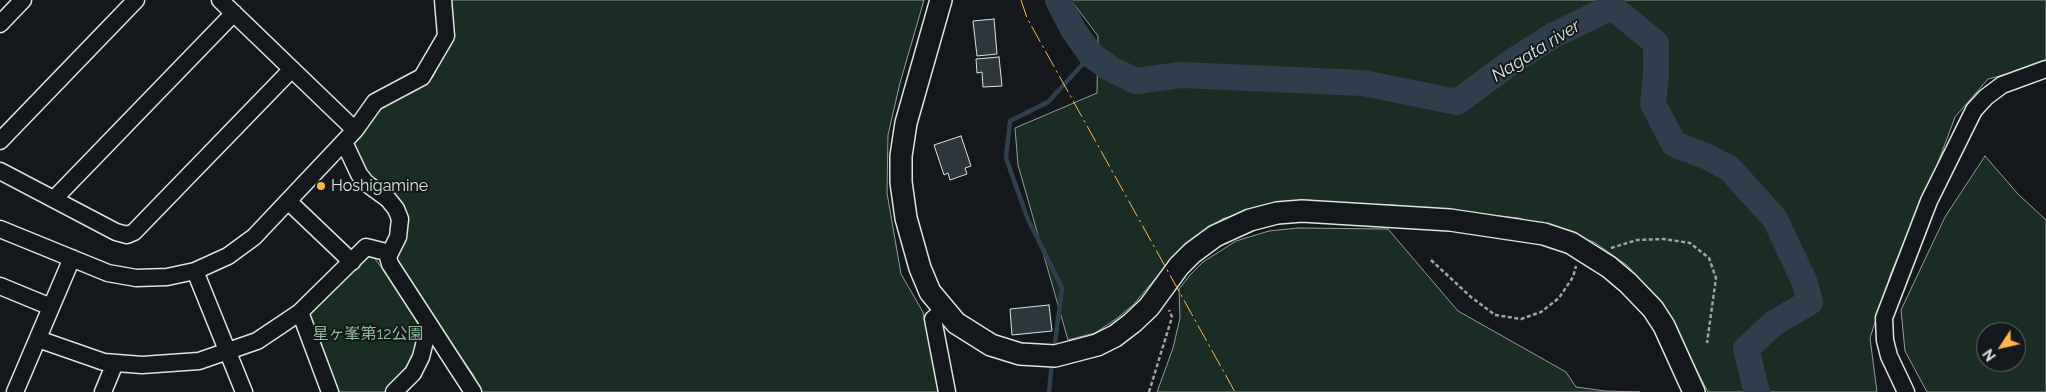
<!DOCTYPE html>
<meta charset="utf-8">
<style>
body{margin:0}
#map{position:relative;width:2046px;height:392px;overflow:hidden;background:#14181c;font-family:Raleway,sans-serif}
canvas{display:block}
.north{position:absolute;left:1976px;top:322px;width:50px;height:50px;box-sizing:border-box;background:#14181c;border:1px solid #626a69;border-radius:50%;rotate:235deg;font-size:14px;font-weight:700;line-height:20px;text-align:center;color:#d8e6dc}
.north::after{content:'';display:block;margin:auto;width:18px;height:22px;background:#ffb74d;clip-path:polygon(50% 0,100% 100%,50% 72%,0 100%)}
</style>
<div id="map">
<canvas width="2046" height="392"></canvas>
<div class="north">N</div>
</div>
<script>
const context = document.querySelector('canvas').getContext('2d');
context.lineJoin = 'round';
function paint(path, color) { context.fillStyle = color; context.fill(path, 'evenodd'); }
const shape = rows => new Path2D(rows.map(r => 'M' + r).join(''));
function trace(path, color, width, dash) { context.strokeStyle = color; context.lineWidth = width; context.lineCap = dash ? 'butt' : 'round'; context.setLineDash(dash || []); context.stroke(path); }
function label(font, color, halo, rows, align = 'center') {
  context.font = font + ' Raleway,"Noto Sans JP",sans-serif'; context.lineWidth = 4; context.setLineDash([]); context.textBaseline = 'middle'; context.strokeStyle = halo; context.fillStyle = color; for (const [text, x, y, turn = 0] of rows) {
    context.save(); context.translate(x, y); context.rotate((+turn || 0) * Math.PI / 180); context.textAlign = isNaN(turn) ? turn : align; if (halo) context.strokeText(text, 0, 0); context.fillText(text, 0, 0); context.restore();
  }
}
const green = shape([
 [451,0,924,0,900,83,888,135,887,193,901,274,923,312,939,392,478,392,474,376,397,265,394,254,405,240,406,225,404,205,390,191,366,174,356,156,354,143,381,102,433,77,450,40,451,0],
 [1071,0,2046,0,2046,64,1988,79,1955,117,1936,168,1891,273,1870,338,1877,392,1708,392,1662,305,1628,266,1594,242,1519,218,1393,205,1269,205,1222,219,1178,252,1133,305,1116,319,1095,333,1068,340,1018,165,1015,128,1097,93,1098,36,1071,0],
 [1985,156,2018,194,2046,220,2046,392,1927,392,1905,351,1901,310,1945,217,1985,156],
 [1986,332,2016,332,2016,362,1986,362,1986,332],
 [1298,228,1388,229,1458,311,1566,372,1576,387,1605,391,1640,392,1157,392,1173,348,1180,318,1179,289,1190,275,1203,262,1236,241,1269,231,1298,228],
 [369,255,373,256,421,321,422,328,414,357,386,392,338,392,309,318,310,312,369,255]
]);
paint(green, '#1a2d24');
trace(green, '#939e99', 1);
trace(shape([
 [1054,351,1062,288,1027,217,1006,158,1010,121,1048,102,1091,55],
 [1049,392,1052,361]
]), '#2f3f4d', 4.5);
trace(shape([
 [1058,0,1074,31,1091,55,1111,69,1136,81,1181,75,1363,83,1457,102,1513,61,1554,35,1612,7,1656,43,1656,74,1653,104,1674,144,1708,157,1730,169,1775,219,1805,283,1810,302,1774,323,1746,349,1757,392]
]), '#2f3f4d', 26);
const building = shape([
 [994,19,997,54,977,56,973,21,994,19],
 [999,57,1002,86,983,87,982,72,977,73,976,59,999,57],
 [961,136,971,166,965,168,967,174,950,180,948,173,944,175,934,145,961,136],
 [1049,305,1052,331,1012,335,1010,309,1049,305]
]);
paint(building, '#2c363c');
trace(building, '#d8e6dc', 1);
const minor = shape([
 [0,24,23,0],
 [355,130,375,102,422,77,446,36,443,0],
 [0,141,136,0],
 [344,142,359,174,366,183,388,199,396,209,400,219,398,237,388,257,390,264,473,392],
 [0,171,116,232,127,235,134,232,292,69],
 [54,199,234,13],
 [288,201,352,262],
 [0,229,108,273,136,278,167,277,195,271,228,256,254,237,355,130,220,0],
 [195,271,244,392],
 [0,286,51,307],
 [944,310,933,319,947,392],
 [300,312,330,392],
 [38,339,104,362,142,365,199,361,257,341,281,325,300,312,366,247,390,253],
 [15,392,72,258],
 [103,392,115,363],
 [394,392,413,373,421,357,429,325],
 [1906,392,1889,356,1885,340,1884,318,1929,201,1974,110,1986,97,2002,85,2046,69]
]);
const major = shape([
 [941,0,906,123,901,156,901,182,906,218,920,268,930,292,956,323,991,345,1020,354,1055,356,1097,345,1115,336,1132,323,1149,307,1179,266,1192,253,1215,236,1250,220,1277,213,1302,211,1450,220,1544,234,1571,243,1609,267,1628,283,1653,309,1664,326,1694,392]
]);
trace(minor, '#d8e6dc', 19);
trace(major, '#d8e6dc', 24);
trace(shape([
 [1611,248,1637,240,1664,239,1690,243,1709,258,1716,278,1707,343],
 [1431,260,1471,297,1495,315,1521,319,1541,312,1559,298,1573,277,1576,266],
 [1149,392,1172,317,1169,310]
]), '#9da8a2', 2.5, [4, 2.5]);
trace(minor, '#14181c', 16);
trace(major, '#14181c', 21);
trace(shape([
 [1021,0,1027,18,1235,392]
]), '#ffb74d', 1, [18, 4, 2.5, 4]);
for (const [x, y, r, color] of [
 [321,186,5,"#ffb74d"]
]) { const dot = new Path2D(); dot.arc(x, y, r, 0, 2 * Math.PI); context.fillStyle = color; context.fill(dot); trace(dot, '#14181c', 2); }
label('16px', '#d8e6dc', '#14181c', [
 ["Hoshigamine",331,186]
], 'left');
label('16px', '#8ac095', '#14181c', [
 ["星ヶ峯第12公園",368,334]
]);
label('italic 18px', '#d8e6dc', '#14181c', [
 ["Nagata river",1536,51,-32]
]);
</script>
